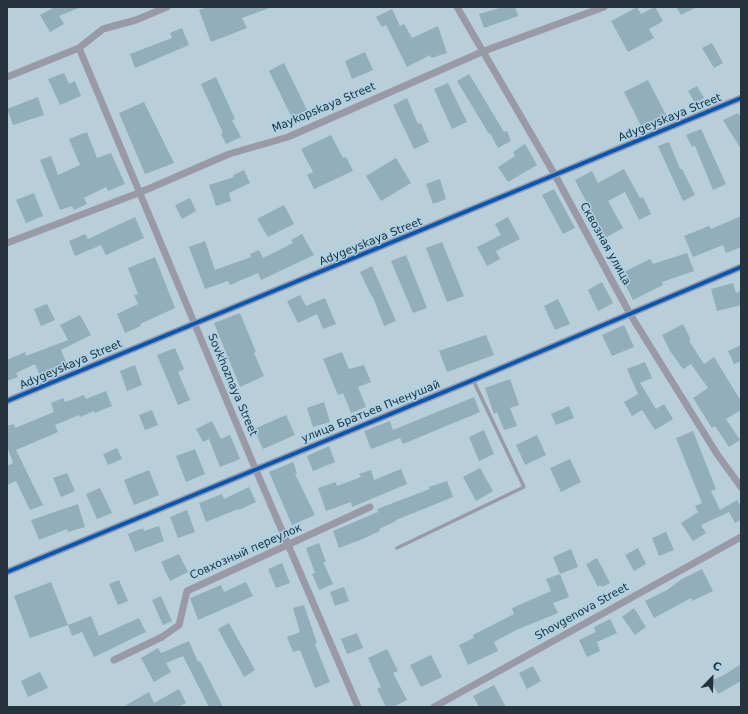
<!DOCTYPE html>
<meta charset="utf-8">
<style>
body{margin:0}
#map{position:relative;width:748px;height:714px;overflow:hidden;background:#b8ced9;font-family:"DejaVu Sans",sans-serif}
canvas{display:block}
.frame{position:absolute;inset:0;border:8px solid #24333c;pointer-events:none}
.north{position:absolute;left:692px;top:658px;width:40px;height:40px;-webkit-text-stroke:3px #abd1e7;paint-order:stroke;rotate:23deg;font-size:11px;font-weight:700;line-height:16px;text-align:center;color:#24333c}
.north::after{content:'';display:block;margin:auto;width:14px;height:18px;background:#24333c;clip-path:polygon(50% 0,100% 100%,50% 72%,0 100%)}
</style>
<div id="map">
<canvas width="748" height="714"></canvas>
<div class="frame"></div>
<div class="north">С</div>
</div>
<script>
const context = document.querySelector('canvas').getContext('2d');
context.lineJoin = 'round';
function paint(path, color) { context.fillStyle = color; context.fill(path, 'evenodd'); }
const shape = rows => new Path2D(rows.map(r => 'M' + r).join(''));
function trace(path, color, width, dash) { context.strokeStyle = color; context.lineWidth = width; context.lineCap = dash ? 'butt' : 'round'; context.setLineDash(dash || []); context.stroke(path); }
function label(font, color, halo, rows, align = 'center') {
  context.font = font + ' "DejaVu Sans",sans-serif'; context.lineWidth = 3; context.setLineDash([]); context.textBaseline = 'middle'; context.strokeStyle = halo; context.fillStyle = color; for (const [text, x, y, turn = 0] of rows) {
    context.save(); context.translate(x, y); context.rotate((+turn || 0) * Math.PI / 180); context.textAlign = isNaN(turn) ? turn : align; if (halo) context.strokeText(text, 0, 0); context.fillText(text, 0, 0); context.restore();
  }
}
paint(shape([
 [55,7,81,7,59,16,64,24,50,32,40,15],
 [208,7,269,7,269,8,242,18,247,28,211,42,199,10],
 [503,7,515,7,518,16,484,28,479,14],
 [637,7,641,14,655,7,663,21,649,29,654,38,628,52,611,21],
 [676,7,697,7,681,15],
 [392,9,400,26,404,24,412,38,438,26,447,53,431,58,430,55,407,67,386,25,382,27,376,17],
 [182,28,189,45,135,68,130,54,172,38,170,33],
 [712,43,723,63,714,68,702,48],
 [365,52,373,70,352,79,345,61],
 [284,63,307,110,292,118,269,71],
 [64,73,69,84,75,81,81,96,60,105,48,79],
 [469,74,504,132,507,131,511,141,498,148,490,133,489,134,457,81],
 [216,77,235,119,232,120,241,137,226,144,221,134,223,133,201,84],
 [648,80,667,117,643,130,624,92],
 [448,83,467,122,452,129,434,89],
 [697,86,704,98,695,103,688,91],
 [38,97,44,115,13,125,7,109],
 [407,98,418,124,421,123,429,142,414,149,393,105],
 [144,102,174,163,145,174,119,113],
 [738,113,741,118,741,149,723,120],
 [701,129,726,184,713,190,695,146,692,147,686,135],
 [87,132,97,158,111,153,125,184,108,191,106,187,84,198,87,204,74,210,72,206,60,210,40,160,51,156,58,175,80,165,69,139],
 [331,135,343,158,346,157,353,171,314,189,307,175,313,172,301,149],
 [669,142,680,169,682,169,695,195,683,201,658,146],
 [525,144,537,165,508,182,498,167,515,156,513,152],
 [396,158,411,183,381,201,366,176],
 [624,169,640,198,643,197,651,214,639,220,625,192,608,201,623,228,605,238,575,180,592,171,598,183],
 [244,170,250,183,229,193,231,201,216,206,209,185,234,177,233,175],
 [440,179,446,199,433,204,426,184],
 [554,189,575,228,563,234,542,195],
 [34,193,43,216,26,223,16,200],
 [190,198,196,211,182,219,175,205],
 [284,205,294,224,268,237,257,219],
 [741,216,741,247,726,253,723,245,693,257,684,236,709,226,711,229],
 [135,217,144,238,106,255,101,245,75,256,69,241,85,234,88,239],
 [508,217,520,239,496,251,500,259,487,266,477,247,501,235,495,224],
 [302,234,314,255,261,280,258,273,230,285,228,281,205,289,189,247,205,241,215,270,251,257,250,254,259,250,263,258,293,243,291,240],
 [442,242,464,296,447,302,426,248],
 [687,253,694,271,662,282,663,285,633,300,620,274,650,259,653,264],
 [406,255,427,308,413,313,391,261],
 [155,257,175,308,140,324,141,326,125,333,117,314,138,304,134,295,138,294,128,268],
 [372,266,396,321,384,326,373,297,372,297,360,272],
 [602,282,613,303,598,311,588,290],
 [733,283,736,293,741,291,741,305,717,311,711,289],
 [300,295,306,306,325,298,336,324,323,329,317,314,298,323,287,301],
 [558,299,570,324,555,330,544,306],
 [47,304,55,320,41,326,34,309],
 [240,313,256,352,254,353,264,376,240,387,214,323],
 [80,315,91,335,61,350,68,367,41,378,35,364,16,373,18,377,7,381,7,360,25,352,26,356,68,340,60,325],
 [683,324,691,340,689,341,704,364,714,357,741,401,741,410,726,419,740,440,729,447,715,426,712,428,693,398,708,388,691,364,683,369,670,351,662,335],
 [624,325,634,347,612,356,602,335],
 [486,335,494,355,447,372,439,351],
 [741,345,741,361,734,364,728,351],
 [175,348,184,369,178,372,190,400,178,405,157,355],
 [342,352,349,369,364,365,371,382,358,387,366,407,351,413,343,393,338,395,323,359],
 [645,362,652,378,640,383,656,409,664,404,673,419,655,430,642,410,632,416,624,402,638,394,627,369],
 [135,365,142,385,127,391,120,371],
 [510,379,519,405,510,408,517,426,504,430,497,412,494,414,485,388],
 [106,391,112,406,95,413,94,411,80,417,79,415,55,425,58,432,16,450,43,505,30,510,16,481,7,485,7,466,13,463,7,446,7,426,14,424,15,428,54,412,51,403,63,398,65,402,84,395,86,399],
 [474,397,480,412,403,444,400,438,371,449,364,431,390,421,393,430],
 [324,402,330,422,313,427,307,408],
 [569,406,574,418,556,425,551,414],
 [152,410,158,425,145,430,139,415],
 [286,415,295,435,263,449,254,429],
 [212,421,221,439,230,435,240,459,220,467,209,439,203,442,196,429],
 [484,430,494,454,479,461,469,437],
 [693,431,716,489,711,491,720,510,737,500,741,507,741,520,735,523,729,512,701,525,706,533,693,541,681,523,698,512,695,506,702,503,676,438],
 [537,435,546,455,525,465,516,445],
 [329,446,335,462,313,471,307,456],
 [117,448,122,459,108,465,103,454],
 [195,449,205,474,186,482,176,456],
 [570,459,581,482,561,492,550,468],
 [293,462,297,473,295,474,315,515,292,525,269,472],
 [480,468,493,491,476,501,463,477],
 [401,469,407,484,352,507,351,502,326,511,318,488,336,482,337,486,361,477,359,474,371,470,374,480],
 [149,470,159,495,134,505,124,480],
 [67,473,75,491,61,497,53,478],
 [447,481,453,497,396,520,396,521,379,529,380,531,365,538,339,548,333,531,378,512,377,509,430,489,429,487],
 [249,487,256,502,239,510,238,509,206,522,199,503,222,494,224,499],
 [100,488,112,513,97,519,86,494],
 [78,504,85,527,68,532,67,529,39,540,31,520],
 [187,510,195,532,178,538,170,517],
 [159,526,164,541,135,552,128,534,143,528,144,531],
 [666,532,674,550,659,556,652,538],
 [319,543,326,562,323,562,333,584,319,590,312,574,315,573,306,548],
 [638,548,646,564,634,571,625,555],
 [571,549,578,567,560,574,553,557],
 [179,554,188,572,170,581,161,562],
 [597,558,610,583,602,587,600,585,598,587,586,564],
 [282,563,290,583,276,588,268,569],
 [702,569,713,591,692,601,691,598,654,618,645,601,667,590,682,579],
 [560,574,569,597,553,603,558,613,516,630,494,642,498,651,468,665,459,645,474,638,473,635,514,614,512,608,551,591,546,579],
 [119,580,128,601,118,605,109,584],
 [51,582,68,625,30,638,14,596],
 [246,582,253,596,198,620,190,598,221,585,224,592],
 [344,587,349,601,335,606,330,592],
 [161,596,172,621,163,625,152,600],
 [304,605,317,643,315,644,330,682,315,688,300,650,293,652,287,637,300,632,293,608],
 [634,608,646,627,635,635,622,617],
 [91,616,99,636,139,618,146,632,94,657,82,632,72,636,68,625],
 [610,619,617,633,597,642,600,651,587,657,579,640,596,632,594,627],
 [229,623,255,670,244,677,218,629],
 [357,633,363,648,347,654,341,639],
 [189,641,198,662,200,661,223,707,209,707,183,656,166,663,171,672,154,682,141,658,158,648,161,653],
 [387,649,398,671,393,673,407,700,393,707,386,707,377,689,381,687,368,658],
 [431,655,442,677,421,687,410,665],
 [741,664,741,681,718,694,711,681,724,675],
 [533,666,541,681,527,689,519,673],
 [40,672,48,688,28,697,21,681],
 [494,685,506,707,479,707,473,696],
 [179,689,186,703,178,707,123,707,149,692,154,703]
]), '#92aebb');
trace(shape([
 [397,548,524,487,473,380]
]), '#999aa6', 3.5);
trace(shape([
 [457,7,555,175,630,314,717,454,741,487],
 [79,48,255,468,358,707],
 [7,77,79,48,103,29,136,20,167,7],
 [7,243,141,192,229,154,288,137,484,51,604,7],
 [7,401,741,98],
 [7,572,473,380,741,267],
 [114,660,162,637,179,625,187,591,370,507],
 [434,707,741,537]
]), '#999aa6', 7);
trace(shape([
 [7,401,741,98],
 [7,572,473,380,741,267]
]), '#0057b8', 4);
label('11px', '#24333c', '#abd1e7', [
 ["Maykopskaya Street",324,108,-23],
 ["Adygeyskaya Street",670,118,-22],
 ["Adygeyskaya Street",371,242,-22],
 ["Сквозная улица",605,244,61],
 ["Adygeyskaya Street",71,365,-23],
 ["Sovkhoznaya Street",232,385,67],
 ["улица Братьев Пченушай",371,412,-22],
 ["Совхозный переулок",246,552,-24],
 ["Shovgenova Street",582,612,-29]
]);
</script>
